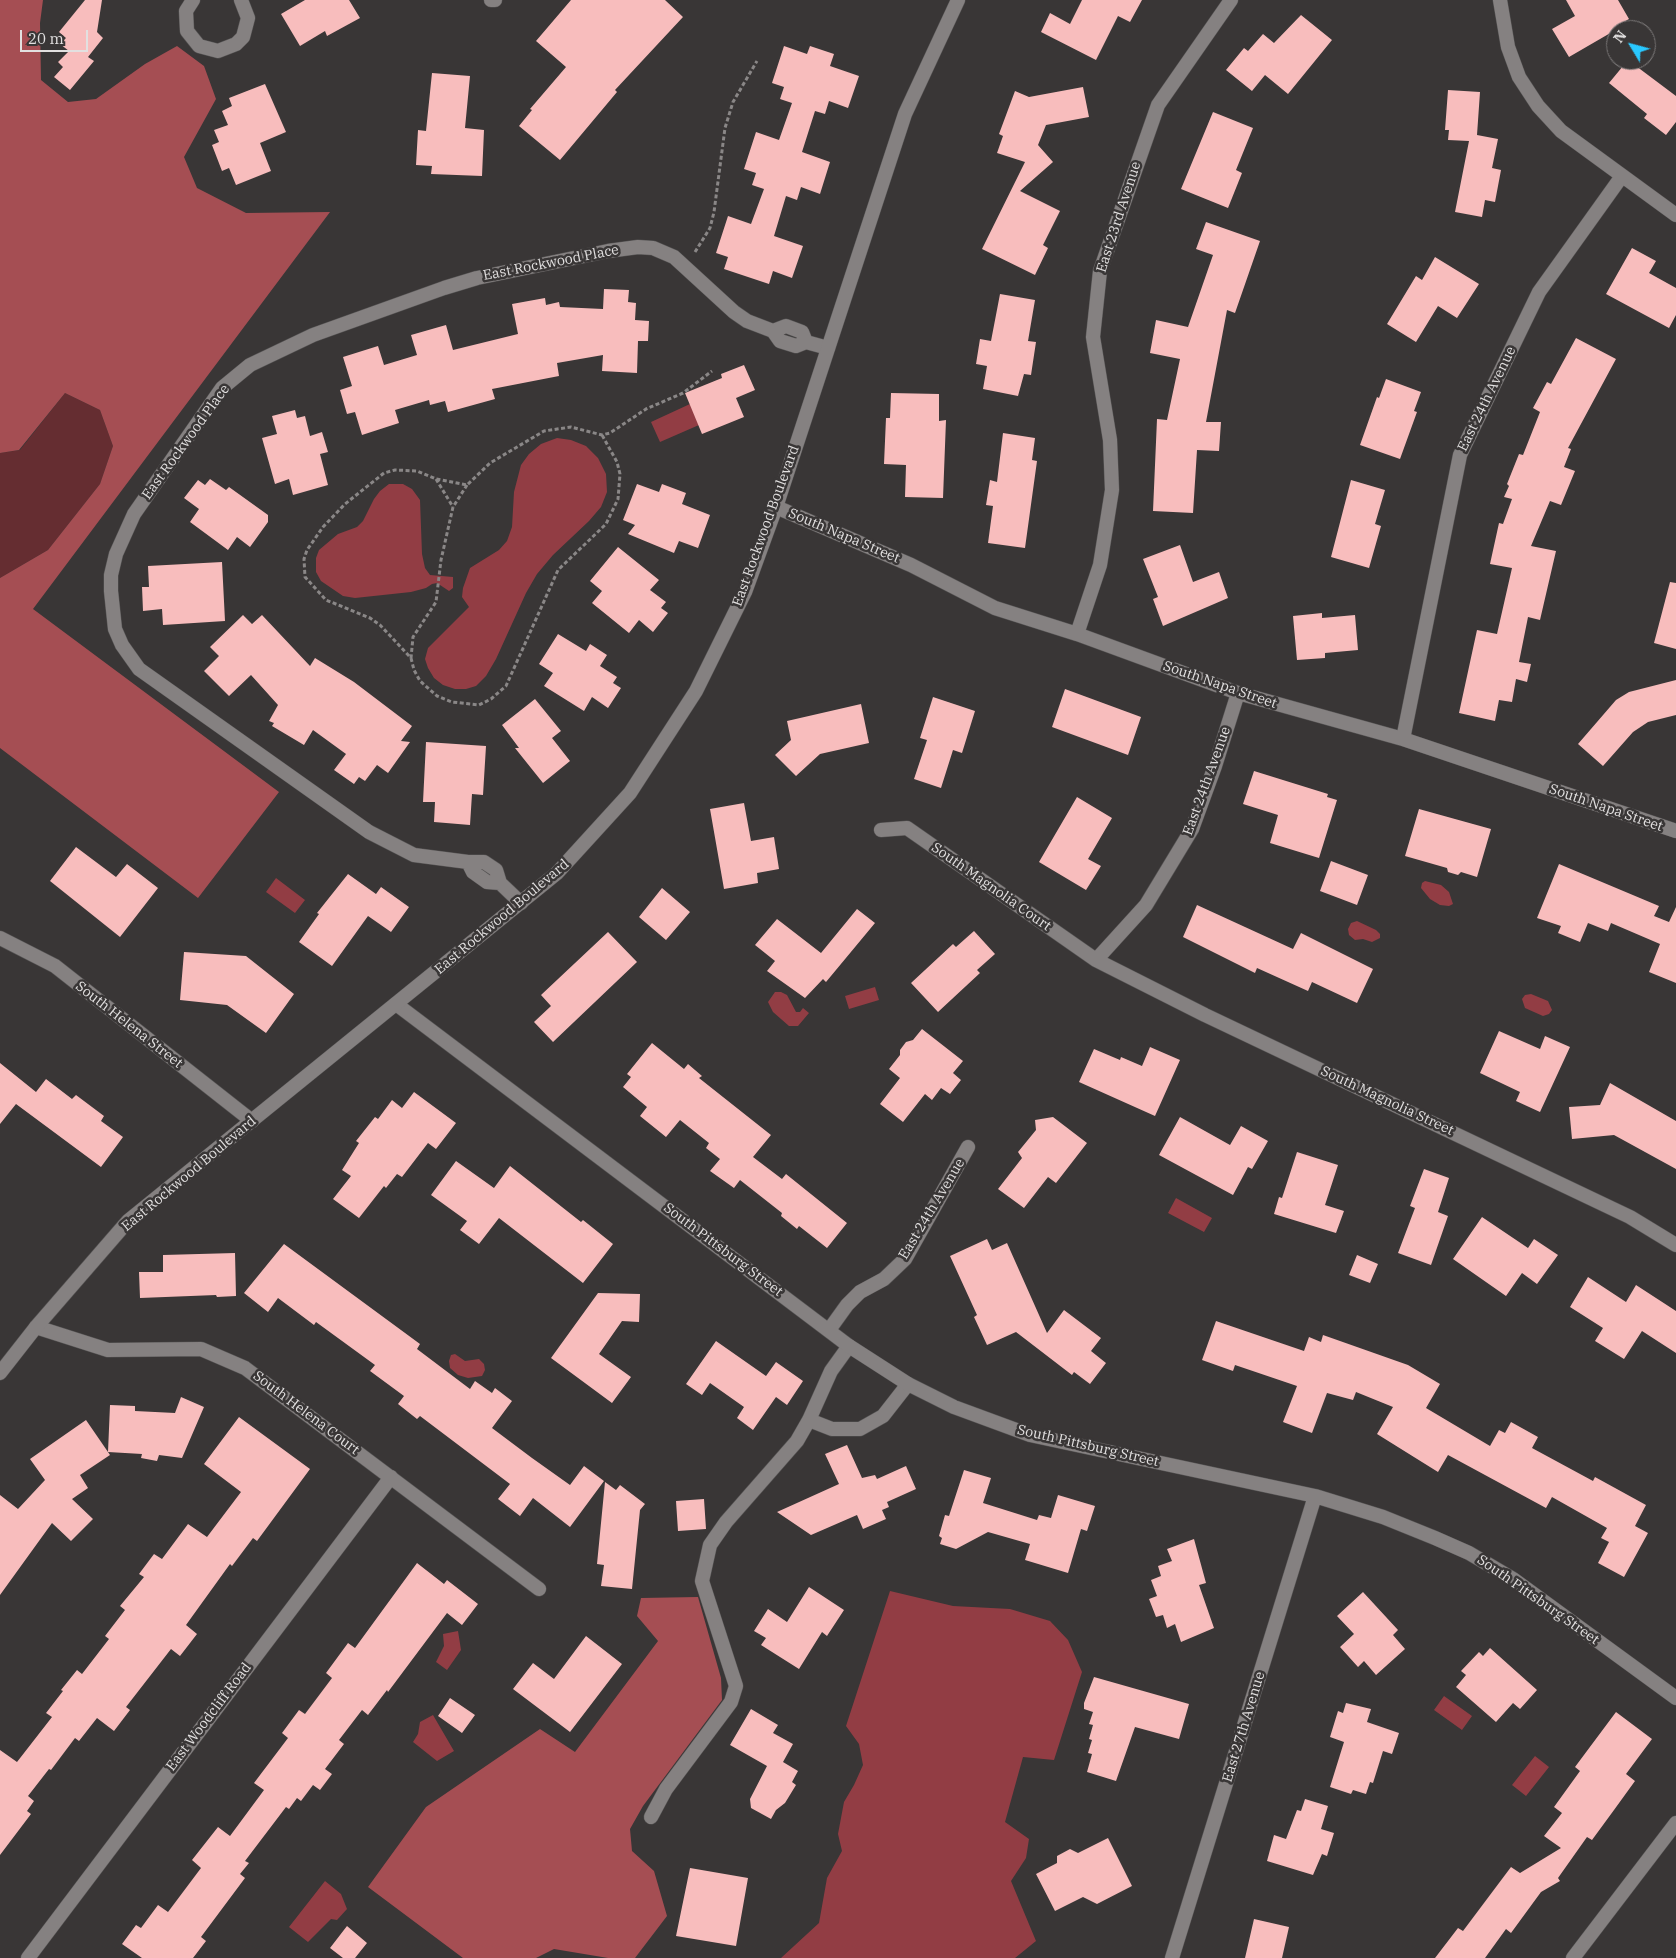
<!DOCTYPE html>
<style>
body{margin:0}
#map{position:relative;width:1676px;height:1958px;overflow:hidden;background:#393636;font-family:"IBM Plex Serif",serif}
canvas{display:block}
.north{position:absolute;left:1606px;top:20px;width:50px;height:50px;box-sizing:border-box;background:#393636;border:1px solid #7d7a7a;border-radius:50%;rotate:307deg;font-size:14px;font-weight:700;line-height:20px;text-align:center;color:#e2e0e0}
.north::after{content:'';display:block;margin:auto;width:18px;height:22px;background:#29c8ff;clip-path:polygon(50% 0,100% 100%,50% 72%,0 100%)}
.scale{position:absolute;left:20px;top:30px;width:68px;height:22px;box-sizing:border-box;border:2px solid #e2e0e0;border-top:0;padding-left:6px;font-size:15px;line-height:18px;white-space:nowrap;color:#e2e0e0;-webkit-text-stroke:4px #393636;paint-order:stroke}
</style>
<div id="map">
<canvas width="1676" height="1958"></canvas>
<div class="north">N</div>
<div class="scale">20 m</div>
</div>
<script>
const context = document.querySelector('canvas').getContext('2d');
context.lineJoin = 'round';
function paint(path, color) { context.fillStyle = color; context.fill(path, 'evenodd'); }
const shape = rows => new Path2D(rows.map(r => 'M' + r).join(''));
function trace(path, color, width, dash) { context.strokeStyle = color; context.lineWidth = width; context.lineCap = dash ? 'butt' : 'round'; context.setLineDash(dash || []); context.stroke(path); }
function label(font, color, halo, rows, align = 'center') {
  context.font = font + ' "IBM Plex Serif",serif'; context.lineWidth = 5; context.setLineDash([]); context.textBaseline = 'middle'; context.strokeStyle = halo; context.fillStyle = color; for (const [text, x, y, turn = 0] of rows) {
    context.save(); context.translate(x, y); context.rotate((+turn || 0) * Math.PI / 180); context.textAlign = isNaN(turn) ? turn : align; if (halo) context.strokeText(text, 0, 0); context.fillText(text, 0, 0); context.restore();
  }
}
paint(shape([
 [65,393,100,410,113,446,100,484,48,550,0,578,0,453,20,450]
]), '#652d31');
paint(shape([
 [0,0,43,0,40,23,41,80,68,102,96,99,145,64,177,46,204,66,216,99,184,157,197,188,246,213,330,212,33,609,279,792,198,898,0,748,0,578,48,550,100,484,113,446,100,410,65,393,19,450,0,453],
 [698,1597,721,1678,722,1700,643,1806,630,1829,632,1851,654,1871,667,1916,635,1958,608,1958,554,1949,536,1958,463,1958,368,1887,426,1807,540,1729,575,1752,658,1641,637,1616,641,1598]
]), '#a54e53');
paint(shape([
 [690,404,699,425,660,442,651,422],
 [557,438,571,440,586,446,598,458,606,474,607,492,601,507,589,521,553,555,537,574,526,593,496,659,486,676,476,686,466,689,455,689,443,685,434,678,428,668,425,659,428,648,469,607,462,597,463,588,470,568,499,550,507,541,512,527,514,492,521,465,529,454,541,444],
 [389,484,403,484,412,489,420,500,422,554,425,568,430,575,453,577,453,588,449,591,437,583,432,584,426,588,411,592,355,598,343,596,321,581,316,572,316,558,319,550,338,534,357,527,363,521,374,499,380,491],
 [276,878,305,900,295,913,266,892],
 [1425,881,1441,885,1449,892,1453,904,1449,906,1440,905,1430,899,1421,888,1422,883],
 [1357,921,1376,930,1380,934,1380,938,1372,942,1363,939,1355,940,1349,935,1348,929,1351,923],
 [875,987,879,1000,849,1009,845,996],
 [775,992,781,992,787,995,796,1012,800,1012,803,1008,809,1013,798,1026,789,1026,773,1012,768,1002],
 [1531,994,1548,1001,1552,1010,1549,1014,1543,1016,1525,1008,1522,999,1525,995],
 [1176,1198,1212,1218,1204,1232,1168,1213],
 [455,1354,465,1361,479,1359,484,1364,485,1370,482,1376,468,1378,458,1375,450,1368,449,1361,451,1355],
 [890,1591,953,1606,1010,1609,1050,1621,1068,1640,1082,1672,1054,1760,1023,1757,1005,1822,1029,1839,1026,1858,1011,1881,1036,1941,1015,1958,781,1958,819,1923,827,1878,842,1851,838,1834,844,1802,854,1785,863,1765,859,1744,846,1726],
 [458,1631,461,1650,447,1670,436,1662,444,1646,443,1634],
 [1444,1696,1472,1716,1462,1730,1434,1710],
 [433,1715,454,1751,437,1761,413,1742,418,1734,420,1722],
 [1535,1756,1549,1767,1526,1796,1512,1785],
 [325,1881,341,1894,347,1909,337,1920,331,1919,308,1942,289,1927]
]), '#923d44');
paint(shape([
 [85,0,102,0,97,32,103,38,88,57,94,61,70,90,54,77,63,67,58,62,69,51,60,44,66,38,59,32],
 [305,0,349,0,360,18,327,36,325,31,300,46,281,14],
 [571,0,665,0,683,17,615,90,617,92,560,160,519,126,532,110,530,109,566,67,536,41],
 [1082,0,1142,0,1130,22,1118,16,1096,60,1041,32,1050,13,1070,24],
 [1566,0,1618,0,1629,19,1618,25,1619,28,1569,57,1552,29,1575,16],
 [1301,15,1332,40,1288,94,1265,75,1252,91,1226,70,1244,48,1248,51,1263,34,1274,43],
 [784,46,807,54,810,46,834,54,830,66,859,76,848,108,829,101,825,114,815,111,802,152,830,162,820,194,801,187,797,200,786,196,774,236,803,246,792,278,773,271,769,284,724,269,728,257,716,253,728,216,751,224,764,189,752,185,756,173,744,169,756,132,779,140,792,103,780,99,784,87,772,83],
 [1628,60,1676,96,1676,122,1666,135,1644,118,1647,114,1609,83],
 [432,73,470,76,465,128,484,130,482,176,431,174,432,166,416,165,418,130,426,131],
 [265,84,286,132,260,143,271,171,236,185,229,168,222,171,212,145,219,142,214,130,228,125,222,111,232,106,229,98],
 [1083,87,1089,117,1046,125,1038,145,1053,162,1020,191,1060,211,1043,245,1048,248,1035,275,982,249,1025,162,997,153,1003,136,999,134,1015,91,1029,97],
 [1448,90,1480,92,1477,135,1498,139,1492,168,1501,170,1495,202,1485,200,1482,217,1455,212,1469,141,1448,140,1449,130,1445,130],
 [1213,112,1253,128,1236,170,1242,173,1228,208,1181,189],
 [1206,222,1260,241,1235,313,1227,310,1206,422,1221,422,1219,451,1197,450,1193,513,1153,511,1157,419,1167,420,1180,359,1150,353,1156,320,1188,327,1213,255,1196,249],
 [1632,248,1656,261,1649,273,1676,288,1676,315,1669,328,1606,294],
 [1435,257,1479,284,1457,318,1438,306,1416,342,1387,324,1416,276,1422,280],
 [604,289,629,290,628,302,636,303,635,320,649,321,648,341,638,341,637,373,602,371,603,355,557,363,559,376,492,389,495,399,448,412,445,401,430,405,429,400,395,410,399,423,362,435,355,412,347,414,340,390,352,386,343,357,378,346,384,365,417,355,411,335,446,325,453,350,518,334,512,304,545,298,546,305,559,302,560,307,603,309],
 [1000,294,1035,300,1028,341,1036,342,1031,375,1024,374,1018,396,983,389,987,366,976,364,980,339,991,341],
 [1576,338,1616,359,1568,448,1571,449,1564,467,1575,471,1561,505,1550,501,1531,546,1556,551,1540,620,1528,617,1519,662,1531,664,1527,682,1516,679,1512,702,1499,700,1495,721,1459,713,1477,630,1497,634,1512,568,1490,564,1499,523,1503,524,1512,499,1504,497,1509,486,1507,484,1519,454,1523,455,1540,412,1533,408,1547,382,1551,384],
 [744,365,755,390,736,398,744,417,702,434,685,393,722,378,721,374],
 [1386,379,1421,392,1414,411,1417,412,1400,459,1360,445,1377,397,1379,398],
 [891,393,939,394,939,421,946,420,943,498,905,497,906,465,884,464,886,418,890,418],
 [295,410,297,418,305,416,310,436,322,432,328,452,320,454,328,485,293,495,289,479,275,484,262,438,277,434,272,416],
 [1003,433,1035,438,1032,460,1037,461,1025,548,988,543,993,506,986,505,990,480,997,482],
 [210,479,226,490,229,487,268,515,268,522,250,547,237,537,228,550,190,522,199,509,184,498,198,480,205,485],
 [1351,480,1385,490,1375,524,1381,526,1369,568,1331,557],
 [637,484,659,492,662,484,686,493,682,504,710,515,698,548,679,541,674,553,628,534,635,525,623,520],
 [1180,545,1193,582,1219,572,1228,598,1163,626,1153,599,1158,597,1143,559],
 [618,547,659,580,650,590,666,602,661,608,668,613,653,632,639,620,629,633,592,603,602,591,590,581],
 [222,562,225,621,163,625,162,609,143,611,142,587,149,587,148,566],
 [1670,582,1676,583,1676,649,1654,643],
 [1322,613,1322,618,1355,615,1358,650,1325,653,1325,658,1297,660,1293,616],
 [243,615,252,624,262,615,310,666,315,658,354,682,412,726,401,741,410,742,388,773,377,765,365,781,359,777,354,784,334,770,346,754,313,730,304,745,272,726,274,723,269,721,278,705,251,675,229,696,204,671,219,656,210,647],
 [558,634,586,651,590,644,607,655,600,666,617,677,613,683,621,688,608,708,592,697,584,711,544,686,553,673,539,664],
 [1676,680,1676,715,1648,722,1633,732,1603,766,1578,744,1616,700,1629,692],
 [1065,689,1141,717,1128,755,1052,727],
 [933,697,975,711,962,753,953,750,941,788,914,779,927,740,920,738],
 [535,699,561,731,552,738,570,761,543,783,515,748,519,748,502,725],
 [861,704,869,743,820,754,796,776,775,755,791,740,787,721],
 [426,742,486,746,483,795,472,794,470,825,434,822,435,802,423,802],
 [1254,771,1328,794,1327,797,1337,800,1319,858,1270,843,1278,815,1243,804],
 [1077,797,1112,818,1088,859,1101,866,1086,890,1039,862],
 [744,803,751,841,774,837,779,869,757,873,758,883,724,889,710,809],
 [1419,809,1491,829,1477,877,1461,872,1458,875,1448,872,1447,868,1405,856],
 [76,847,116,877,127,864,158,888,120,937,50,881],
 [1331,861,1368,875,1357,905,1320,891],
 [1559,864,1659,906,1654,916,1669,922,1676,907,1676,983,1649,972,1660,944,1611,923,1608,931,1588,923,1580,942,1558,933,1561,926,1537,918],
 [348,874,376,894,381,887,409,907,391,932,368,916,332,966,299,942,319,914,317,913],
 [662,888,690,912,666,940,639,917],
 [1197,905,1293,949,1301,933,1373,969,1357,1003,1312,982,1308,991,1257,968,1255,973,1183,937],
 [857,909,875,923,826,982,823,979,805,998,767,971,775,961,755,945,777,919,821,953],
 [974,931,995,954,977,970,980,973,938,1012,911,983,953,944,956,947],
 [608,932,637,962,553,1042,534,1022,551,1006,541,995],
 [184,952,246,956,294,994,266,1033,227,1005,180,1000],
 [922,1029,963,1061,953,1073,961,1080,950,1094,941,1088,932,1100,925,1094,903,1122,880,1104,900,1078,889,1069,900,1055,900,1050,906,1042,913,1040],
 [1499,1031,1540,1049,1545,1036,1570,1047,1540,1112,1516,1101,1520,1092,1480,1073],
 [652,1043,684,1069,688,1064,702,1076,699,1078,771,1135,753,1157,782,1179,786,1174,847,1223,827,1248,799,1226,797,1229,781,1216,782,1213,740,1180,734,1188,710,1171,720,1159,706,1148,709,1143,680,1120,666,1137,640,1116,647,1107,623,1087,631,1077,627,1074],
 [1150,1047,1180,1060,1155,1116,1079,1082,1094,1049,1120,1060,1121,1057,1142,1066],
 [0,1063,36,1092,46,1079,72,1099,76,1095,104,1116,101,1121,123,1137,101,1167,16,1104,0,1124],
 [1610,1083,1676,1121,1676,1169,1614,1135,1572,1139,1569,1107,1600,1105],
 [414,1092,456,1123,436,1149,428,1143,402,1177,397,1174,386,1188,384,1186,359,1218,333,1199,351,1176,342,1170,359,1143,356,1141,375,1117,378,1119,392,1100,402,1108],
 [1053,1117,1087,1143,1056,1183,1048,1177,1024,1208,998,1189,1022,1158,1018,1152,1036,1130,1035,1120],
 [1180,1117,1230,1145,1241,1126,1268,1141,1252,1169,1248,1167,1233,1195,1159,1155],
 [1297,1152,1338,1165,1325,1205,1344,1211,1336,1233,1274,1214,1279,1197,1282,1198],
 [456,1161,494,1188,510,1166,581,1222,583,1220,613,1244,583,1283,499,1218,479,1244,460,1230,467,1221,431,1195],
 [1424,1169,1449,1178,1438,1212,1448,1216,1431,1265,1398,1253,1415,1208,1410,1206],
 [1482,1217,1528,1248,1534,1239,1558,1255,1537,1284,1522,1273,1506,1296,1453,1259],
 [987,1239,992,1250,1007,1243,1047,1333,1064,1310,1101,1338,1091,1351,1106,1363,1090,1384,1074,1372,1072,1375,1016,1332,987,1345,974,1317,977,1315,950,1256],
 [284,1244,420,1344,417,1349,470,1389,475,1381,492,1393,495,1388,512,1401,492,1428,532,1458,570,1485,584,1466,604,1481,570,1527,533,1498,520,1516,498,1499,510,1484,420,1416,417,1419,398,1404,404,1396,370,1371,375,1365,316,1322,314,1325,278,1298,268,1312,244,1293],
 [235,1253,236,1296,217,1297,216,1295,140,1298,139,1272,163,1272,163,1255],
 [1357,1255,1378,1264,1370,1283,1349,1275],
 [1588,1277,1626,1302,1636,1285,1676,1311,1676,1353,1642,1331,1624,1359,1595,1341,1603,1328,1570,1307],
 [598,1293,640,1294,639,1322,622,1321,599,1354,631,1377,612,1403,551,1358],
 [1216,1321,1304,1351,1309,1337,1321,1342,1323,1335,1408,1365,1440,1384,1426,1408,1490,1446,1499,1430,1505,1433,1511,1422,1538,1437,1532,1448,1593,1481,1595,1477,1646,1505,1635,1526,1648,1533,1624,1577,1598,1563,1609,1542,1601,1538,1607,1528,1552,1497,1546,1508,1448,1455,1438,1472,1377,1434,1393,1407,1356,1392,1353,1400,1327,1393,1312,1433,1283,1422,1297,1386,1235,1365,1233,1371,1202,1360],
 [716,1341,766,1376,776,1362,803,1381,787,1405,776,1397,753,1430,737,1418,744,1407,710,1383,702,1395,686,1384],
 [181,1397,204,1407,182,1458,159,1455,157,1461,141,1458,142,1454,108,1452,110,1455,80,1475,88,1488,72,1499,93,1519,71,1541,52,1523,0,1595,0,1495,18,1509,45,1480,30,1459,86,1420,108,1452,110,1405,135,1406,135,1411,175,1413],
 [239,1417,310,1469,257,1541,253,1538,232,1566,230,1564,186,1625,197,1634,180,1656,171,1649,126,1707,130,1710,114,1731,97,1718,79,1741,75,1738,51,1770,49,1769,28,1796,34,1801,27,1811,31,1814,0,1855,0,1750,17,1762,52,1717,46,1713,63,1691,61,1690,77,1670,82,1674,109,1639,105,1636,125,1610,120,1606,144,1577,139,1574,154,1554,162,1559,188,1524,207,1537,241,1492,204,1464],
 [847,1445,862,1478,875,1475,877,1479,906,1466,916,1489,887,1502,889,1507,882,1510,886,1519,863,1529,857,1515,811,1535,777,1512,839,1484,825,1454],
 [964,1470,991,1478,983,1503,1037,1520,1039,1515,1051,1518,1058,1495,1095,1506,1087,1531,1081,1529,1068,1573,1025,1560,1030,1544,988,1532,956,1549,940,1544,942,1538,939,1536,945,1515,949,1516],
 [605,1482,616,1490,620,1485,645,1504,640,1510,632,1589,601,1586,604,1565,597,1564],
 [704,1499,706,1529,678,1531,676,1501],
 [1194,1539,1206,1583,1199,1585,1214,1628,1181,1642,1175,1624,1167,1628,1163,1615,1156,1617,1149,1599,1157,1596,1151,1580,1161,1576,1158,1566,1172,1561,1167,1549],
 [417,1563,444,1584,447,1580,478,1604,462,1625,447,1613,388,1692,387,1690,368,1715,362,1710,339,1740,344,1744,325,1769,332,1774,320,1790,313,1785,301,1801,297,1798,289,1809,286,1807,245,1861,249,1863,240,1874,245,1878,201,1937,206,1941,193,1958,142,1958,122,1944,136,1925,141,1928,158,1905,168,1912,201,1868,192,1860,218,1827,230,1836,264,1790,254,1783,288,1738,282,1733,299,1710,305,1714,332,1678,326,1673,348,1643,355,1648],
 [809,1587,844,1610,827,1636,822,1632,799,1669,761,1645,766,1638,754,1631,768,1609,787,1622],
 [1363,1592,1398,1630,1393,1635,1405,1649,1376,1675,1364,1661,1358,1667,1340,1647,1354,1634,1337,1616],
 [586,1636,622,1664,570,1732,513,1689,533,1663,554,1679],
 [1490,1648,1537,1690,1520,1709,1513,1703,1496,1722,1456,1687,1466,1675,1461,1671,1479,1652,1483,1656],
 [1094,1677,1189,1704,1179,1739,1135,1727,1116,1781,1087,1772,1092,1754,1088,1753,1092,1740,1089,1739,1093,1725,1089,1724,1093,1712,1084,1709,1084,1703],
 [450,1698,475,1715,462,1733,438,1716],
 [1346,1703,1371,1709,1367,1722,1399,1733,1392,1754,1383,1751,1373,1783,1370,1782,1366,1794,1353,1790,1351,1794,1330,1787,1344,1742,1330,1737,1338,1711,1343,1713],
 [751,1709,778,1725,773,1733,793,1744,783,1762,798,1771,792,1782,796,1785,785,1803,776,1810,771,1819,751,1808,750,1799,767,1766,730,1745],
 [1616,1712,1652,1739,1626,1774,1635,1781,1614,1810,1592,1840,1587,1837,1558,1878,1560,1881,1541,1892,1511,1933,1506,1929,1485,1958,1435,1958,1458,1928,1463,1931,1511,1867,1520,1873,1561,1848,1544,1836,1562,1813,1554,1807,1580,1771,1575,1767],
 [1305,1799,1328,1806,1321,1829,1334,1833,1327,1856,1322,1854,1313,1875,1267,1861,1274,1835,1286,1839,1297,1810,1301,1811],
 [1108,1838,1132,1886,1097,1904,1083,1897,1055,1911,1036,1874,1057,1863,1057,1856,1070,1849,1078,1853],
 [690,1868,748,1878,736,1946,676,1936],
 [1254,1919,1289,1927,1282,1958,1245,1958],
 [347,1926,367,1943,355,1958,343,1958,330,1948]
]), '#f8bdbd');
const service = shape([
 [809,1420,832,1429,860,1429,883,1416,908,1384],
 [651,1817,666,1789,731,1702,736,1686,702,1581,710,1545,726,1522,797,1441,809,1420,831,1371,849,1346]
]);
const minor = shape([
 [193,0,186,11,187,31,199,46,218,51,236,44,243,37,248,18,241,0],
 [491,0,495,0],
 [1500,0,1508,47,1519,77,1538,106,1561,131,1676,215],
 [773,331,786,326,802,332,806,342],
 [776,507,911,565,995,608,1077,634,1238,693,1403,739,1676,831],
 [1077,634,1100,565,1112,490,1110,440,1093,337,1100,271,1158,105,1231,0],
 [1403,739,1460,455,1539,292,1622,176],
 [881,830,907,828,1096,960,1205,1015,1630,1217,1676,1245],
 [468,862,473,872,487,882,500,883],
 [521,903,500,883,496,870,484,862,468,862,414,855,369,832,139,669,122,645,115,629,111,591,111,575,116,554,134,514,222,388,250,365,313,335,444,288,477,278,608,251,638,247,653,248,674,257,734,312,747,321,773,331,780,341,796,346,806,342,828,348],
 [0,938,55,966,252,1121],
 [1096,960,1146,905,1192,829,1215,766,1238,693],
 [396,1004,849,1346,908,1384,954,1407,1030,1435,1315,1496,1383,1517,1435,1538,1469,1553,1513,1579,1676,1698],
 [36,1327,108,1350,201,1349,245,1368,539,1589],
 [829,1330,847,1305,860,1292,884,1279,905,1259,968,1147],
 [28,1958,391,1477],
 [1172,1958,1315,1496],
 [1573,1958,1676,1823]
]);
const tertiary = shape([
 [0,1373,36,1327,128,1221,557,873,630,793,696,691,745,592,776,507,905,114,958,0]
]);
trace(service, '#565454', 15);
trace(minor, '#565454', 15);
trace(tertiary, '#565454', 15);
trace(shape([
 [695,252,710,228,714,212,725,128,733,102,757,61],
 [436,479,453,507],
 [467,485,453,507,441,560,436,602,413,637,411,658,380,625,370,618,326,600,305,577,304,559,307,550,323,527,345,504,384,473,395,470,417,471,436,479,467,485,490,463,544,431,571,427,602,435,610,433,646,409,683,393,712,371],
 [411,658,414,670,420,681,437,696,452,702,479,705,491,699,506,686,558,570,606,524,618,499,620,474,617,462,602,435]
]), '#8a8787', 3, [4, 2.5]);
trace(service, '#858181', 14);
trace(minor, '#858181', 14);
trace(tertiary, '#858181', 14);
label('14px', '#e2e0e0', '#393636', [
 ["East 23rd Avenue",1119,217,-72],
 ["East Rockwood Place",551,263,-11],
 ["East 24th Avenue",1487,399,-64],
 ["East Rockwood Place",186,442,-54],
 ["East Rockwood Boulevard",766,526,-70],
 ["South Napa Street",844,536,23],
 ["South Napa Street",1220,685,19],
 ["East 24th Avenue",1207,781,-70],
 ["South Napa Street",1606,808,19],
 ["South Magnolia Court",991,887,35],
 ["East Rockwood Boulevard",502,917,-40],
 ["South Helena Street",129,1025,38],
 ["South Magnolia Street",1387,1101,25],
 ["East Rockwood Boulevard",189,1174,-40],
 ["East 24th Avenue",932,1209,-59],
 ["South Pittsburg Street",723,1250,37],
 ["South Helena Court",306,1413,37],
 ["South Pittsburg Street",1088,1446,13],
 ["South Pittsburg Street",1538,1600,35],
 ["East Woodcliff Road",209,1717,-53],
 ["East 27th Avenue",1244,1727,-73]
]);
</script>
